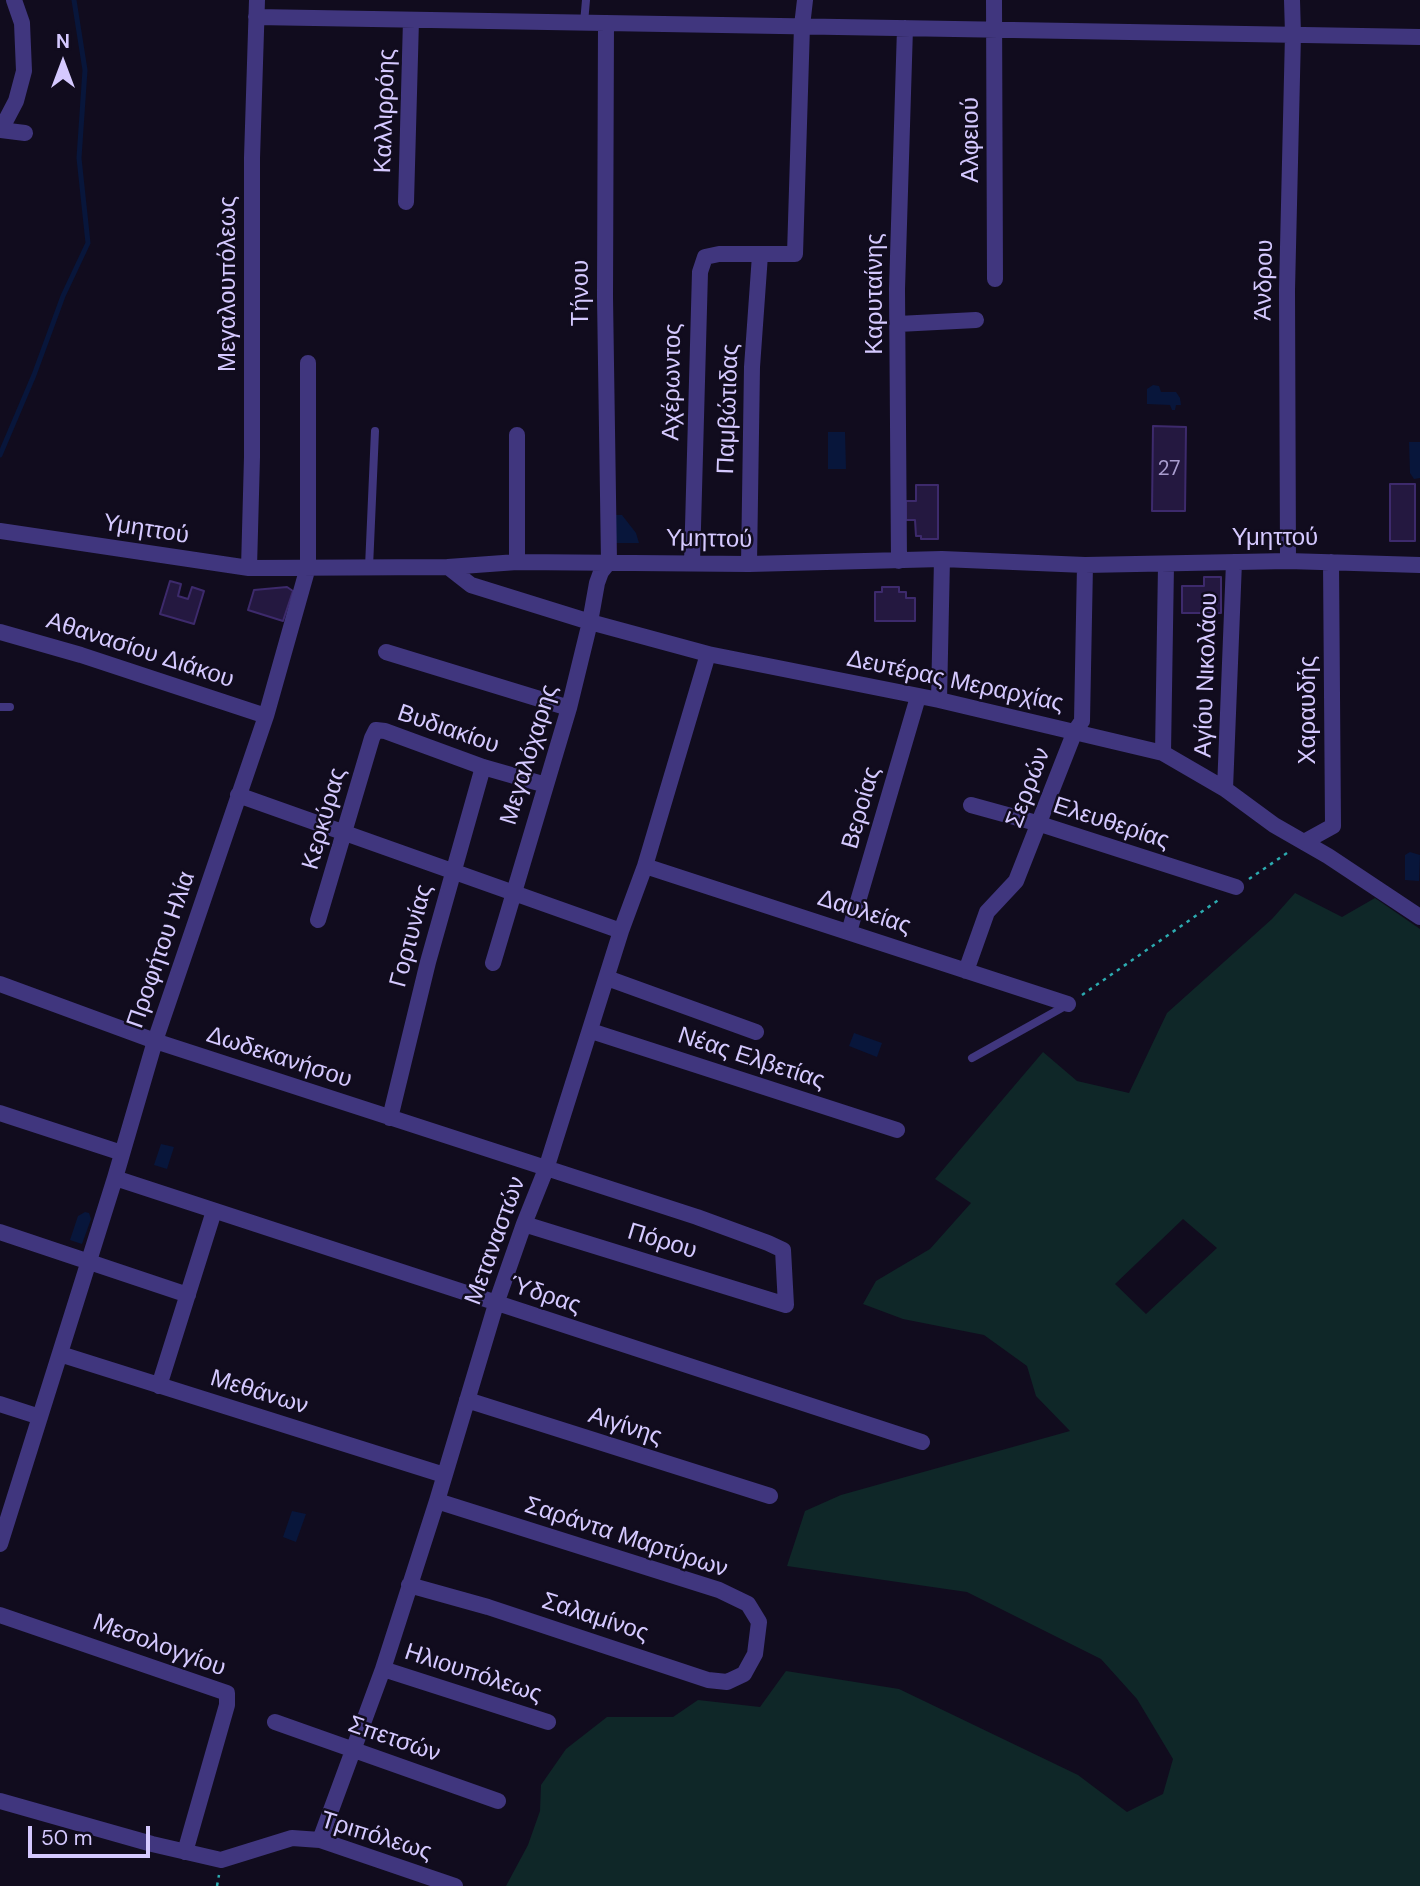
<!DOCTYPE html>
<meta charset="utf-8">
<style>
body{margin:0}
#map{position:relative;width:1420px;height:1886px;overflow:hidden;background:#110c1e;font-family:"DM Sans",sans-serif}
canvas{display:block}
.north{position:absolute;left:28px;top:28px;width:70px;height:70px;-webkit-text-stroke:5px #110c1e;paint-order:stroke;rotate:0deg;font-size:19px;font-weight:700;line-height:28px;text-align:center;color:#d5c9ff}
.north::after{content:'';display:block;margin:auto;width:24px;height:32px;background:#d5c9ff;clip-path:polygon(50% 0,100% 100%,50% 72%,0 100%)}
.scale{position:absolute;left:28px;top:1826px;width:122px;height:32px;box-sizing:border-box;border:4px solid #d5c9ff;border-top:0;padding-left:9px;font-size:21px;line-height:24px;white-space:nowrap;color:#d5c9ff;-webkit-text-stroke:5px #110c1e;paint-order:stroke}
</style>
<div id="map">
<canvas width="1420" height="1886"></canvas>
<div class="north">N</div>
<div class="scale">50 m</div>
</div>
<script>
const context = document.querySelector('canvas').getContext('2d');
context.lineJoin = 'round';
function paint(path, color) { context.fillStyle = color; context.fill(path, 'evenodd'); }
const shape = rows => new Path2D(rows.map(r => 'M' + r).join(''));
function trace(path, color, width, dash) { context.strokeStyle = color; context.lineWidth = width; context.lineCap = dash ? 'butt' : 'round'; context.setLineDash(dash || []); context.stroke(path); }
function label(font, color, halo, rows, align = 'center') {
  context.font = font + ' "DM Sans",sans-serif'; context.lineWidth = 5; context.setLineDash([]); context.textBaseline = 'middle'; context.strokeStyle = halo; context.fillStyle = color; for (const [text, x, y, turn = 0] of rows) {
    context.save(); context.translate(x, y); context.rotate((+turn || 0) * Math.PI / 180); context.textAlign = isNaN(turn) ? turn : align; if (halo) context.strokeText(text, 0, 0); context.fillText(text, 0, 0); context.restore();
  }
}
paint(shape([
 [1295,893,1342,917,1375,898,1420,929,1420,1886,506,1886,528,1845,540,1811,541,1785,566,1749,607,1717,673,1717,698,1700,760,1707,786,1671,899,1689,1078,1775,1127,1812,1163,1794,1173,1759,1137,1699,1101,1659,967,1592,787,1566,805,1511,841,1495,1070,1431,1036,1396,1027,1366,984,1335,903,1319,863,1304,876,1281,930,1249,971,1203,935,1179,1043,1052,1077,1081,1129,1093,1167,1013,1272,919],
 [1183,1219,1217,1248,1146,1314,1115,1284]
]), '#0f2728');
paint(shape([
 [1153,385,1159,386,1161,392,1176,392,1180,398,1181,405,1176,405,1175,410,1172,410,1170,405,1147,404,1147,389],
 [828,432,845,432,846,469,828,469],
 [1409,442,1420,442,1420,478,1414,479,1410,473],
 [615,515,622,515,636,533,639,543,616,543],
 [1410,852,1420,855,1419,881,1405,880,1405,855],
 [854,1033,882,1043,877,1057,849,1046],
 [161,1144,174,1147,167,1169,154,1165],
 [85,1212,89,1213,91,1219,82,1244,70,1240,78,1216],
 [292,1511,306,1514,296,1542,283,1537]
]), '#08163b');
trace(shape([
 [0,455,34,375,63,296,88,243,79,158,85,70,74,0]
]), '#08163b', 5);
const building = shape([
 [1153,426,1186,427,1185,511,1152,511,1153,426],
 [1390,484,1415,484,1415,541,1390,541,1390,484],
 [916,485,938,485,938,539,921,539,921,536,916,536,915,520,906,520,906,501,916,501,916,485],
 [1204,577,1221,577,1221,613,1182,613,1182,586,1204,586,1204,577],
 [170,581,181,584,178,596,188,599,192,587,204,591,194,624,160,614,170,581],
 [287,587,293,591,283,621,248,610,254,590,287,587],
 [882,587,899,587,899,592,906,592,906,598,915,598,915,621,875,621,875,592,882,592,882,587]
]);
paint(building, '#241840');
trace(building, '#3d2a6c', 2);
trace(shape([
 [1249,879,1290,851],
 [1082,995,1220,899],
 [217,1886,219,1875]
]), '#2cabb0', 2.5, [3.5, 5]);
trace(shape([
 [584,23,586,0],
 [369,567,375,431],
 [0,707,10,707],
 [972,1058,1067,1005]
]), '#40367e', 8);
trace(shape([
 [994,0,995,279],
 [256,17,1420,37],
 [0,124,6,120,16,101,24,71,22,23,14,0],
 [0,130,25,133],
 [406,202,411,20],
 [898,324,976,320],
 [517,435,517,562],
 [0,531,249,568,448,567,517,562,749,564,942,559,1085,565,1288,561,1420,565],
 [899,561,897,289,905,28],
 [1288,561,1287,290,1293,34,1292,0],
 [692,563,700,272,705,257,719,254,795,254,802,26,805,0],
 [749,564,752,367,760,255],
 [448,567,471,585,590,622,708,654,939,700,1163,753,1225,789,1274,825,1328,856,1420,917],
 [249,568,252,457,252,158,257,0],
 [0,632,81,655,266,716],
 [386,652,569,708],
 [939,700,942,559],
 [1163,753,1166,565],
 [1225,789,1234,562],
 [238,795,621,931],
 [971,805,1040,824,1236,887],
 [1304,842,1333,826,1331,562],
 [645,866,1068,1004],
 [318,920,372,738,376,730,385,731,483,767,546,785],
 [849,932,918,697],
 [493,963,569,708,590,622,597,583,601,572,609,562,605,297,606,23],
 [966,971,987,912,1016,881,1075,731,1082,721,1085,565],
 [607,978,756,1032],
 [0,984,155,1041,697,1217,768,1243,783,1250,786,1305,524,1224],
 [591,1031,897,1130],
 [0,1113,122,1153],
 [390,1118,428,962,483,767],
 [115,1178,922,1442],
 [0,1232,188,1295],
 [60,1354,444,1475],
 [159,1386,214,1211],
 [467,1400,770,1496],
 [0,1404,40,1417],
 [0,1544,115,1178,155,1041,266,716,308,567,308,363],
 [409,1585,488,1607,708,1680,727,1682,744,1674,755,1654,759,1622,748,1604,719,1590,437,1501],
 [0,1615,227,1693,227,1705,185,1852],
 [383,1669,548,1722],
 [275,1722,498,1801],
 [0,1801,152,1844,221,1860,292,1838,320,1840,455,1886],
 [320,1840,383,1669,437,1501,496,1304,524,1224,546,1169,621,931,645,866,708,654]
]), '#40367e', 16);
label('21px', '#a99dcf', null, [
 ["27",1169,469]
]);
label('24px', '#d5c9ff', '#110c1e', [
 ["Καλλιρρόης",386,111,-88],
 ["Αλφειού",972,140,-90],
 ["Άνδρου",1265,280,-89],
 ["Μεγαλουπόλεως",229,284,-90],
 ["Τήνου",582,293,-90],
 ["Καρυταίνης",876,294,-90],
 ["Αχέρωντος",673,382,-89],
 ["Παμβώτιδας",729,409,-88],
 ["Υμηττού",146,530,9],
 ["Υμηττού",1275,539],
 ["Υμηττού",709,540,1],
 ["Αθανασίου Διάκου",140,651,18],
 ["Αγίου Νικολάου",1207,675,-88],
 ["Δευτέρας Μεραρχίας",955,682,12],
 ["Χαραυδής",1309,710,-90],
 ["Βυδιακίου",448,730,19],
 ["Μεγαλόχαρης",530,755,-73],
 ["Σερρών",1029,788,-69],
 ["Βεροίας",862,808,-74],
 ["Κερκύρας",325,819,-74],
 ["Ελευθερίας",1111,824,18],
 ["Δαυλείας",864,913,18],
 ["Γορτυνίας",412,936,-75],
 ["Προφήτου Ηλία",162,950,-71],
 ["Δωδεκανήσου",279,1058,18],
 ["Νέας Ελβετίας",751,1059,18],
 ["Μεταναστών",496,1241,-70],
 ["Πόρου",662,1242,17],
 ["Ύδρας",545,1296,18],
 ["Μεθάνων",259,1393,17],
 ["Αιγίνης",625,1427,18],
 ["Σαράντα Μαρτύρων",626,1538,18],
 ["Σαλαμίνος",595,1618,18],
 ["Μεσολογγίου",159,1646,20],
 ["Ηλιουπόλεως",473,1674,18],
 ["Σπετσών",394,1740,19],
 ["Τριπόλεως",376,1837,17]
]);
</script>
